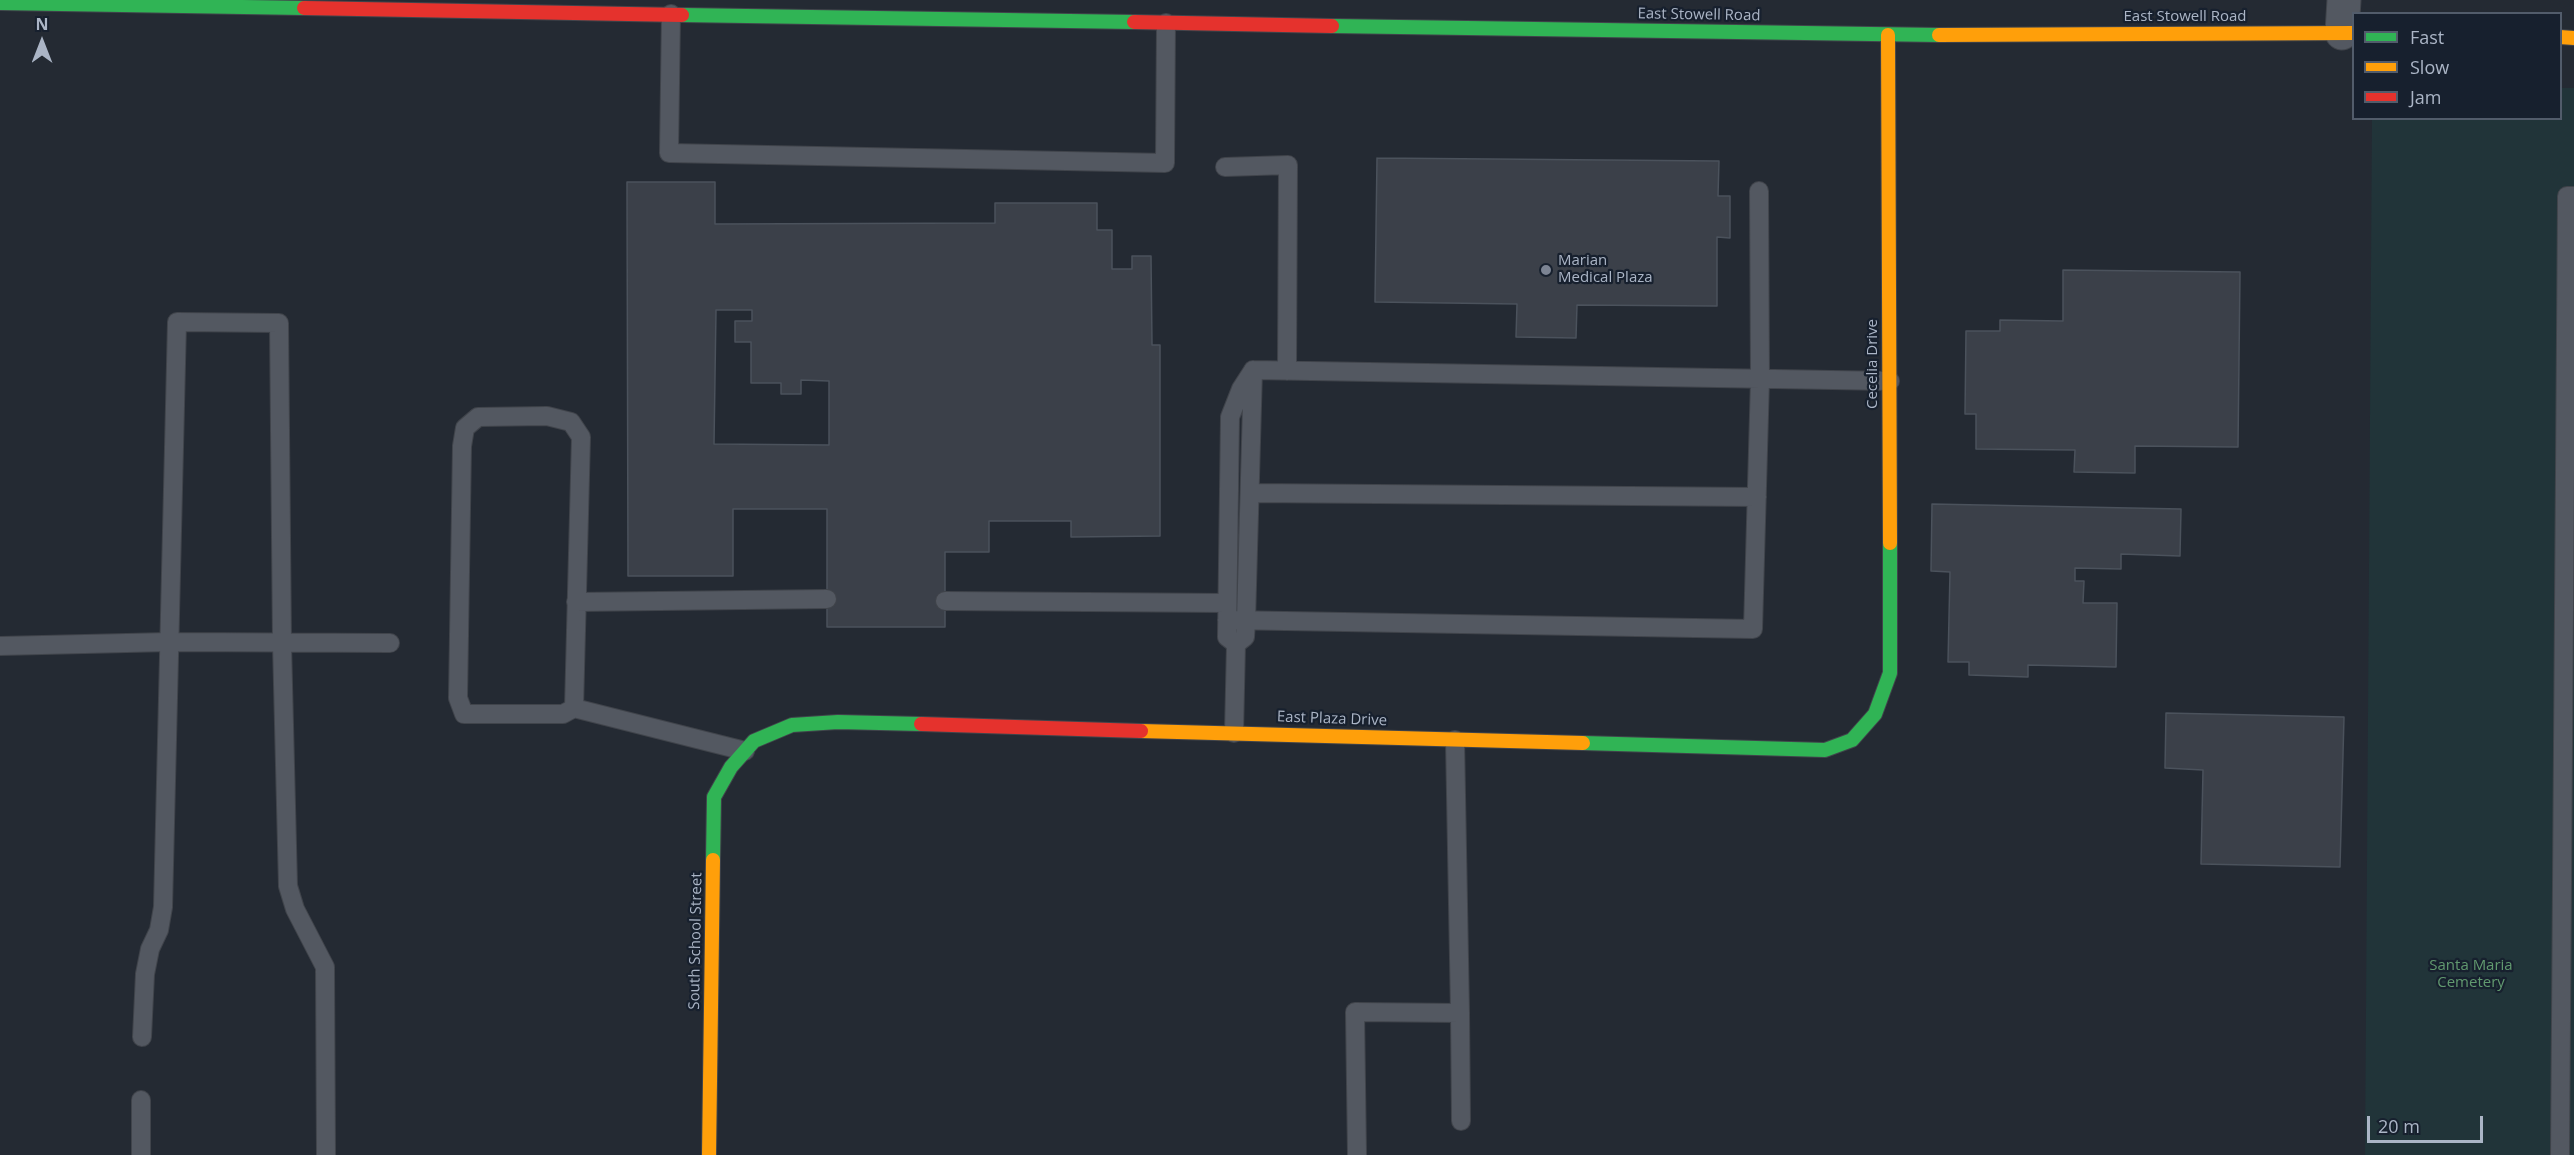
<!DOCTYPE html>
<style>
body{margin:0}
#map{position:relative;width:2574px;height:1155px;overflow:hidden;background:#242a33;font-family:"Open Sans",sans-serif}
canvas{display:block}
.legend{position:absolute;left:2352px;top:12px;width:210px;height:108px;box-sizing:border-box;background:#17202e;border:2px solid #525c6b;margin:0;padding:8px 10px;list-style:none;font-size:18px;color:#abb5c6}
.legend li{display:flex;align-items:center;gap:12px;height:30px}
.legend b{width:30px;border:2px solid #525c6b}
.north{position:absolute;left:12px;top:12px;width:60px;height:60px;-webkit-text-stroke:4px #17202e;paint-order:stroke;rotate:0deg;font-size:16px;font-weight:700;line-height:24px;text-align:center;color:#abb5c6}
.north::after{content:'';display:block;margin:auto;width:21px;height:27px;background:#abb5c6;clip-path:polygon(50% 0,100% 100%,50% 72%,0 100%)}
.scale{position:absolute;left:2367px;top:1116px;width:116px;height:27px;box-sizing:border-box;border:3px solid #abb5c6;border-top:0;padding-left:8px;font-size:18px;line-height:21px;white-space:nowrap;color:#abb5c6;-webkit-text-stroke:4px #17202e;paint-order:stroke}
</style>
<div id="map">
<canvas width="2574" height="1155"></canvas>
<ul class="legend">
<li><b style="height:8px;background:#30b455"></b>Fast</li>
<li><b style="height:8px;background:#ff9f0a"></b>Slow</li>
<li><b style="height:8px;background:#e5322d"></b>Jam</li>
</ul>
<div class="north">N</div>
<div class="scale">20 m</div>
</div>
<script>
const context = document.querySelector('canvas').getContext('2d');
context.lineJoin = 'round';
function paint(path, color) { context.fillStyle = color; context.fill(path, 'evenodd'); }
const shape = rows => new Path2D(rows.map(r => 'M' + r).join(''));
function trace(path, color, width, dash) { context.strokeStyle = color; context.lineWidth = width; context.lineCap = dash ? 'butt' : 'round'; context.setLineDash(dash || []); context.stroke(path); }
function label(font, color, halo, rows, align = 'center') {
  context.font = font + ' "Open Sans",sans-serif'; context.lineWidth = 4.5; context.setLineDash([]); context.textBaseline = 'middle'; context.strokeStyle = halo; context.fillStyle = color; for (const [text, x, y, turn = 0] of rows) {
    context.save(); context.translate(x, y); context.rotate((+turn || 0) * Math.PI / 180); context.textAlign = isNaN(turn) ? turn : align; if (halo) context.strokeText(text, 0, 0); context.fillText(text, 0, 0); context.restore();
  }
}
paint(shape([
 [2561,88,2574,88,2574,1155,2365,1155,2372,119,2560,118]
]), '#213439');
const building = shape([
 [1377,158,1719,161,1718,196,1730,196,1730,238,1717,237,1717,306,1577,305,1576,338,1516,337,1517,304,1375,302,1377,158],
 [627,182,715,182,715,224,995,223,995,203,1097,203,1097,230,1112,230,1112,269,1132,269,1132,256,1151,256,1152,345,1160,345,1160,536,1071,537,1071,521,989,521,989,552,945,552,945,627,827,627,827,509,733,509,733,576,628,576,627,182],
 [716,310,752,310,752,321,735,321,735,342,751,342,751,383,781,383,781,394,801,394,801,380,829,381,829,445,714,444,716,310],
 [2063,270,2240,272,2238,447,2135,446,2135,473,2074,472,2075,450,1976,449,1976,414,1965,414,1966,331,2000,331,2000,320,2063,321,2063,270],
 [1932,504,2181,509,2180,556,2121,554,2121,569,2075,568,2075,581,2084,581,2083,603,2117,603,2116,667,2028,665,2028,677,1969,675,1969,662,1948,662,1950,572,1931,571,1932,504],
 [2166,713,2344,717,2340,867,2201,864,2203,770,2165,768,2166,713]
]);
paint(building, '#3b4049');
trace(building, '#4b525c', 1.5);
const lane = shape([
 [671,14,669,153,1165,163,1166,23],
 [1225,167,1288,165,1287,371],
 [1253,370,1890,381],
 [1250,493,1757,497],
 [945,601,1227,603],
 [576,602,827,599],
 [1227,620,1753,629,1760,379,1759,191],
 [1236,644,1227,637,1230,417,1241,389,1252,372],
 [0,646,169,642,390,643],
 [574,708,581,437,571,422,547,416,478,417,465,428,462,446,458,698,464,714,563,714,574,708,745,751],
 [1234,733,1236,644,1245,637,1246,621,1253,370],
 [1460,1013,1461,1121],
 [142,1037,145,974,150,949,159,930,163,907,177,322,279,323,282,644,288,886,295,909,325,967,326,1155],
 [141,1100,141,1155],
 [1357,1155,1355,1012,1460,1013,1455,740],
 [2560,1155,2567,196,2574,196]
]);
const street = shape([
 [2342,33,2344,0]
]);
const fast = shape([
 [0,3,304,8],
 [682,15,1134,22],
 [1332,26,1939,35],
 [1583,743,1825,750,1852,740,1875,714,1890,673,1890,543],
 [713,860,714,797,731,767,754,741,792,725,838,722,921,724]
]);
const slow = shape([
 [1888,35,1890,543],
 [1939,35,2354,33],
 [2560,37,2574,38],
 [1141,731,1583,743],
 [709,1155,713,860]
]);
const jam = shape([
 [304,8,682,15],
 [1134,22,1332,26],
 [921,724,1141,731]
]);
trace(lane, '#40444b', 20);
trace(street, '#40444b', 35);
trace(fast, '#40444b', 16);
trace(slow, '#40444b', 16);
trace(jam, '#40444b', 16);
trace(lane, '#535861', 18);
trace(street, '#535861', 33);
trace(fast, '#30b455', 14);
trace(slow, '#ff9f0a', 14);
trace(jam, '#e5322d', 14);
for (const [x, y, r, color] of [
 [1546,270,6,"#7c8493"]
]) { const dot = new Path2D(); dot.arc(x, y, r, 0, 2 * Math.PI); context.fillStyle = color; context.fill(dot); trace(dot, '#17202e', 2); }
label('15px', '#abb5c6', '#17202e', [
 ["East Stowell Road",1699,15,1],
 ["East Stowell Road",2185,17],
 ["Cecelia Drive",1873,364,-90],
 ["East Plaza Drive",1332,719,2],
 ["South School Street",696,941,-89]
]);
label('15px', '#abb5c6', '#17202e', [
 ["Marian",1558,261],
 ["Medical Plaza",1558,278]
], 'left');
label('15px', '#61996f', '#17202e', [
 ["Santa Maria",2471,966],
 ["Cemetery",2471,983]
]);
</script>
